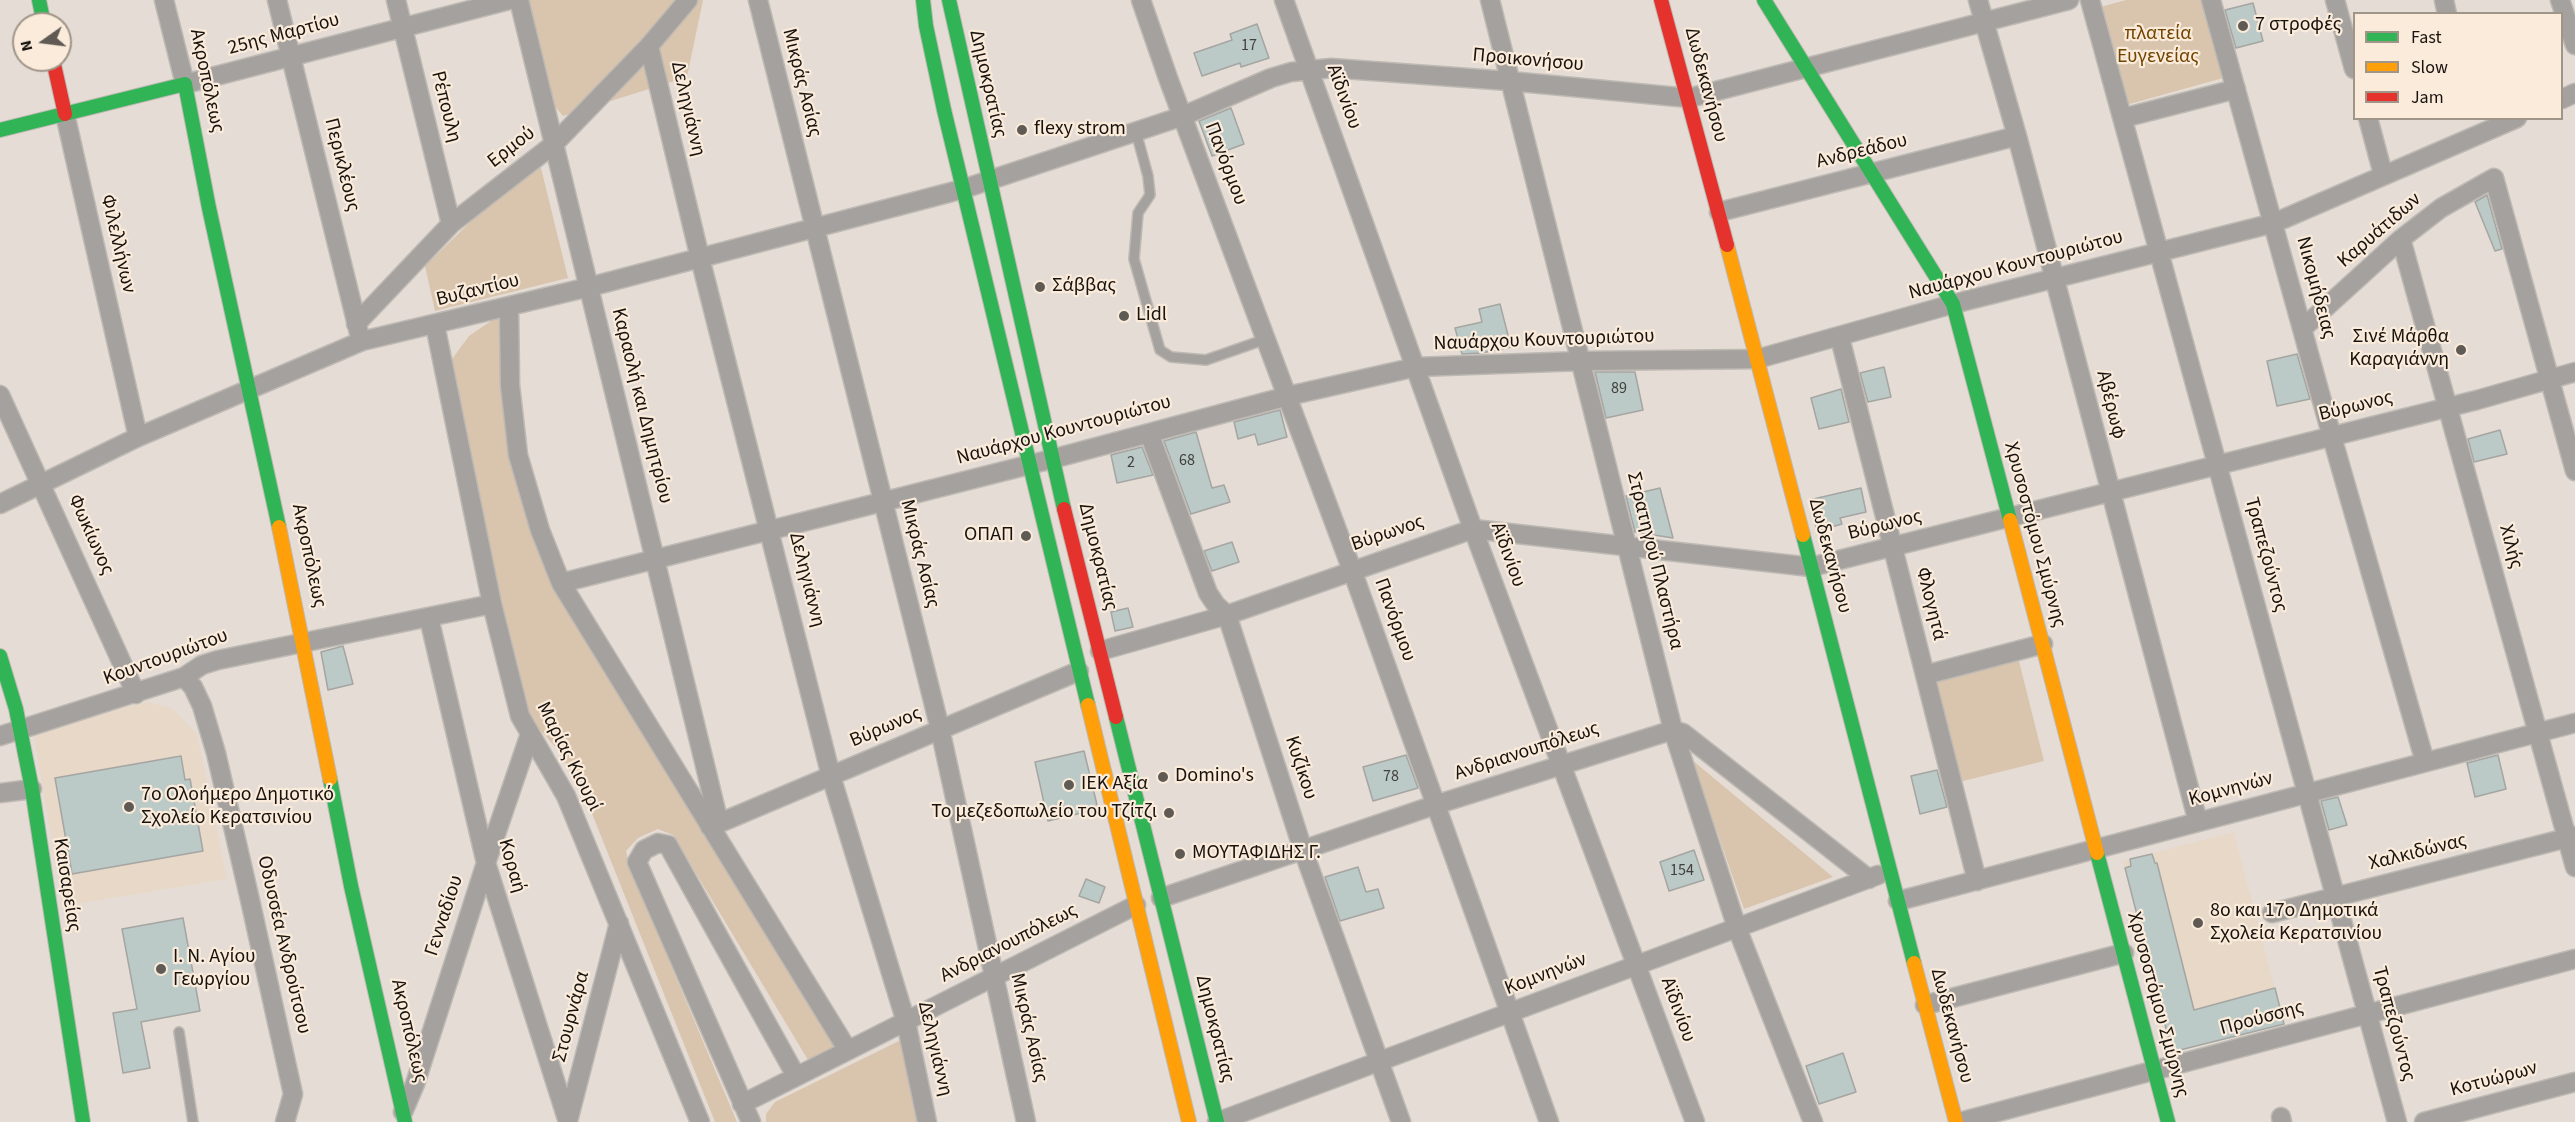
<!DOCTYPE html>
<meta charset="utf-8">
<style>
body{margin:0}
#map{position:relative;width:2575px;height:1122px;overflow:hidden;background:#e5ddd5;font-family:"Source Sans 3",sans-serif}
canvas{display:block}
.legend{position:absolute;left:2353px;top:12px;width:210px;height:108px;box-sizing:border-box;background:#faebdb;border:2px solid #a09589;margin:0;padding:8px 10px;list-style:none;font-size:18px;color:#18130e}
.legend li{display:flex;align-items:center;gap:12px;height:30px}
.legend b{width:30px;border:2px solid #a09589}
.north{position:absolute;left:12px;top:12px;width:60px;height:60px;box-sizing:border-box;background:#faebdb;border:2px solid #a09589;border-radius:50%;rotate:256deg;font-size:16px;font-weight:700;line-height:24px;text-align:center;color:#18130e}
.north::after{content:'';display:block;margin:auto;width:21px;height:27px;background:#605a54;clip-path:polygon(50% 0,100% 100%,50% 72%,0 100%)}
</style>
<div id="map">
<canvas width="2575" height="1122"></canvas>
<ul class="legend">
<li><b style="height:8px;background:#30b455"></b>Fast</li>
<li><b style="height:8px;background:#ff9f0a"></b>Slow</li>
<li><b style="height:8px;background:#e5322d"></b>Jam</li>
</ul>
<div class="north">N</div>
</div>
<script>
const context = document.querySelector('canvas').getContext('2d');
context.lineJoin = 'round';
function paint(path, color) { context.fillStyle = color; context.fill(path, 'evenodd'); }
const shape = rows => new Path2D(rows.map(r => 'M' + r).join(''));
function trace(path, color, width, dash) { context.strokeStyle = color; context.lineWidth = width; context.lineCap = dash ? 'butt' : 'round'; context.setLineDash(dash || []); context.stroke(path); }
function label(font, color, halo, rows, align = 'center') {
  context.font = font + ' "Source Sans 3",sans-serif'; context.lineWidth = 4.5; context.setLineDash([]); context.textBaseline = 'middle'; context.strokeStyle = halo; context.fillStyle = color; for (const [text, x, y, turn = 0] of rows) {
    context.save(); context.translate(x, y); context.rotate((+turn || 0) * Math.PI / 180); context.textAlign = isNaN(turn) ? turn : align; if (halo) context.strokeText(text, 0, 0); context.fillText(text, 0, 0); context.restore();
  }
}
paint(shape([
 [147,702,172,708,197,734,227,879,63,906,33,732],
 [2234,832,2284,1024,2172,1052,2123,861]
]), '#e7d8c8');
paint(shape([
 [520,0,703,0,687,77,563,116,541,90],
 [2126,0,2202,0,2223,78,2126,105,2097,8],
 [540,164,568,278,435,311,425,266,529,165],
 [507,315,509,396,549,562,840,1045,808,1060,673,835,658,829,638,838,626,851,631,871,737,1122,715,1122,587,801,558,750,532,721,509,650,449,363,469,336,497,317],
 [2018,657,2044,761,1959,782,1933,678],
 [1692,760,1833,877,1744,909],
 [903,1039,920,1122,766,1122,766,1114,775,1102]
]), '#d9c4ad');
const building = shape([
 [2253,3,2263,41,2236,48,2225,10,2253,3],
 [1257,24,1269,58,1241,67,1240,63,1202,76,1194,53,1232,40,1230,34,1257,24],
 [1231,108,1244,144,1212,156,1199,121,1231,108],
 [2487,195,2502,249,2495,251,2475,202,2487,195],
 [1500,304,1511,347,1482,353,1462,354,1455,328,1482,322,1479,309,1500,304],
 [2297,354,2310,399,2277,406,2267,361,2297,354],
 [1884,367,1891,397,1868,402,1860,373,1884,367],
 [1595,372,1635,372,1643,410,1606,418,1595,372],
 [1841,389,1849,422,1819,429,1811,398,1841,389],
 [1280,410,1287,437,1258,445,1255,434,1238,439,1234,422,1280,410],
 [2500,430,2507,454,2474,462,2468,439,2500,430],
 [1196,432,1212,488,1224,485,1230,502,1191,514,1164,441,1196,432],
 [1142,447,1153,475,1117,483,1111,455,1142,447],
 [1660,488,1673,538,1635,532,1626,496,1660,488],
 [1861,488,1866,512,1840,518,1842,524,1817,531,1809,500,1861,488],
 [1232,542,1239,562,1212,571,1204,551,1232,542],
 [1128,608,1133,627,1115,631,1111,612,1128,608],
 [343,646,353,684,328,690,321,652,343,646],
 [1084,751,1098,809,1048,821,1035,762,1084,751],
 [1406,755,1418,788,1373,801,1363,767,1406,755],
 [2498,755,2506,789,2475,797,2467,763,2498,755],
 [181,756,185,780,190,779,203,851,72,874,55,778,181,756],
 [1937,770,1947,807,1920,814,1911,776,1937,770],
 [2338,797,2347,825,2329,830,2321,801,2338,797],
 [1694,850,1704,880,1669,891,1660,862,1694,850],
 [2152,854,2155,863,2157,863,2194,1010,2275,988,2284,1024,2172,1052,2125,868,2131,866,2130,859,2152,854],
 [1358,867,1366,892,1378,889,1384,908,1340,921,1325,877,1358,867],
 [1086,879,1105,887,1099,903,1079,896,1086,879],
 [183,918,200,1011,141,1022,150,1068,123,1073,113,1013,137,1009,122,929,183,918],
 [1843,1053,1856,1092,1819,1104,1806,1066,1843,1053]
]);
paint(building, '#bbc9c7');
trace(building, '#a5a5a2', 1.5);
const lane = shape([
 [1136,132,1148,176,1150,195,1138,213,1134,259,1160,350,1171,357,1206,360,1266,339],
 [179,1032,193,1122]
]);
const street = shape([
 [164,0,185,84,509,0],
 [277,0,359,333],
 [396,0,451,224],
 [519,0,719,823],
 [758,0,940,729,1026,1122],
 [1141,0,1168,78,1352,570,1549,1122],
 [1284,0,1473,529,1695,1122],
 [1490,0,1673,730,1737,928,1813,1122],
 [1978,0,2017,136,2198,822],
 [2090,0,2397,1122],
 [2211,0,2332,437,2425,762],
 [2335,0,2354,69],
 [2444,0,2447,14],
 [2560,0,2575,45],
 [649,46,700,258,831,776,906,1022,927,1122],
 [2562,99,2575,93],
 [65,114,138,437],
 [2123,118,2236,89],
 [2368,118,2383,174],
 [1719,212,2017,136],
 [2401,239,2575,867],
 [509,306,510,385,518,455,540,530,561,583,847,1049],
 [356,324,451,224,554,144,649,46,688,0],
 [435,325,492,604,520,716,566,796,700,1122],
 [2303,328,2401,239,2441,208,2494,178,2575,471],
 [1840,338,1977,881],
 [0,395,136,694],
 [1149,433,1208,593,1216,605,1227,615,1303,850,1401,1122],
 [0,504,138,437,362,341,589,287,963,189,1183,116,1271,78,1291,72,1331,68,1509,81,1689,98,2069,0],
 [561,583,1052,459,1288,396,1416,367,1582,361,1757,359,1953,304,2274,223,2517,118],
 [429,618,486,863,568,1122],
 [1100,651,1227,615,1473,529,1811,567,2477,400,2575,372],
 [1925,675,2043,644],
 [184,677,193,687,202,706,216,753,250,900,293,1094,285,1122],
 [0,736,184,677,202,665,218,660,492,604],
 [0,793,32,789],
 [710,827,1079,671],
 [1161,898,1435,805,1673,730,1683,733,1869,879],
 [1898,901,2575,723],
 [2272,913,2575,836],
 [1925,1005,2124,953],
 [742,1104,1136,905],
 [403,1112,415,1084,486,863,530,734],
 [2281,1117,2282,1122],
 [568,1121,619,923],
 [751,1122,637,862,644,850,658,843,668,845,796,1076],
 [1217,1122,1878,875],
 [1960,1122,2575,959],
 [2424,1122,2575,1082]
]);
const fast = shape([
 [39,0,44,24],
 [923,0,926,26,944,110,1088,705],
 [949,0,1064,509],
 [1764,0,1953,304,2010,520],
 [0,130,185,84,209,208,279,527],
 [1803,535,1914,963],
 [0,656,16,709,32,789,83,1122],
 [1116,717,1217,1122],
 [330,779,351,886,405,1122],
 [2097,853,2168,1122]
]);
const slow = shape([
 [1727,245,1803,535],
 [2010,520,2097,853],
 [279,527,330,779],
 [1088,705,1189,1122],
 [1914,963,1956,1122]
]);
const jam = shape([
 [1661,0,1727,245],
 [53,60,65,114],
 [1064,509,1116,717]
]);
trace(lane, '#beb9b3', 12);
trace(street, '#beb9b3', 21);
trace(fast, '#beb9b3', 16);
trace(slow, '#beb9b3', 16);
trace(jam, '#beb9b3', 16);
trace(lane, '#a4a19e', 9);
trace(street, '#a4a19e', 18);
trace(fast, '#30b455', 14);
trace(slow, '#ff9f0a', 14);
trace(jam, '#e5322d', 14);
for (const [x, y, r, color] of [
 [2243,26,6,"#605a54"],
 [1022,130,6,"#605a54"],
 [1040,287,6,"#605a54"],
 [1124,316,6,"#605a54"],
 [2461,350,6,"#605a54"],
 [1026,536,6,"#605a54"],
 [1163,777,6,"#605a54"],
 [1069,785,6,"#605a54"],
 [129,807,6,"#605a54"],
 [1169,813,6,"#605a54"],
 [1180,854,6,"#605a54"],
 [2198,923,6,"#605a54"],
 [161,969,6,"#605a54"]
]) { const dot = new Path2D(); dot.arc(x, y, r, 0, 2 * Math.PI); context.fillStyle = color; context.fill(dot); trace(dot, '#faebdb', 2); }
label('16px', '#41403c', null, [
 ["17",1249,46],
 ["89",1619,389],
 ["68",1187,461],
 ["2",1131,463],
 ["78",1391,777],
 ["154",1682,871]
]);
label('20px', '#18130e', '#faebdb', [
 ["7 στροφές",2255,26],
 ["flexy strom",1034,130],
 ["Σάββας",1052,287],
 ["Lidl",1136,316],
 ["Σινέ Μάρθα",2449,338,"right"],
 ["Καραγιάννη",2449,361,"right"],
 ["ΟΠΑΠ",1014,536,"right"],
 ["Domino's",1175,777],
 ["ΙΕΚ Αξία",1081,785],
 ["7ο Ολοήμερο Δημοτικό",141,796],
 ["Σχολείο Κερατσινίου",141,819],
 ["Το μεζεδοπωλείο του Τζίτζι",1157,813,"right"],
 ["ΜΟΥΤΑΦΙΔΗΣ Γ.",1192,854],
 ["8ο και 17ο Δημοτικά",2210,912],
 ["Σχολεία Κερατσινίου",2210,935],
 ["Ι. Ν. Αγίου",173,958],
 ["Γεωργίου",173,981]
], 'left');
label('20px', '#18130e', '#faebdb', [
 ["25ης Μαρτίου",284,35,-15],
 ["Προικονήσου",1528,61,5],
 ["Ακροπόλεως",206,81,78],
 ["Μικράς Ασίας",801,83,76],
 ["Δημοκρατίας",987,84,77],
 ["Δωδεκανήσου",1705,85,75],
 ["Αϊδινίου",1343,97,70],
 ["Ρέπουλη",445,107,76],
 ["Δεληγιάννη",687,109,77],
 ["Ερμού",512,148,-38],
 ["Ανδρεάδου",1862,152,-14],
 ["Πανόρμου",1225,164,69],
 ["Περικλέους",341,165,76],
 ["Καρυάτιδων",2380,231,-41],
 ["Φιλελλήνων",117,244,77],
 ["Ναυάρχου Κουντουριώτου",2016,266,-15],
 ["Νικομήδειας",2315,288,75],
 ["Βυζαντίου",478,291,-14],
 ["Ναυάρχου Κουντουριώτου",1544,341,-2],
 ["Αβέρωφ",2110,405,76],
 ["Καραολή και Δημητρίου",641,406,76],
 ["Βύρωνος",2356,407,-14],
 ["Ναυάρχου Κουντουριώτου",1064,431,-15],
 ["Βύρωνος",1885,526,-14],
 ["Βύρωνος",1388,534,-19],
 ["Φωκίωνος",90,535,66],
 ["Χρυσοστόμου Σμύρνης",2034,535,75],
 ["Χιλής",2510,547,75],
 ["Μικράς Ασίας",919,554,76],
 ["Αϊδινίου",1507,555,70],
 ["Τραπεζούντος",2265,555,75],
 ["Ακροπόλεως",308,556,78],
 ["Δωδεκανήσου",1829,556,75],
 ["Δημοκρατίας",1097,557,76],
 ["Στρατηγού Πλαστήρα",1654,561,76],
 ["Δεληγιάννη",806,580,76],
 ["Φλογητά",1930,604,76],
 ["Πανόρμου",1394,620,70],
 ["Κουντουριώτου",166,658,-20],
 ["Βύρωνος",886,728,-23],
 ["Ανδριανουπόλεως",1527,752,-18],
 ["Μαρίας Κιουρί",568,757,63],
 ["Κυζίκου",1300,768,72],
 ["Κομνηνών",2231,790,-15],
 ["Χαλκιδώνας",2418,853,-14],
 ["Κοραή",511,866,74],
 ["Καισαρείας",66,885,81],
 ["Γενναδίου",445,916,-72],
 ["Ανδριανουπόλεως",1009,944,-27],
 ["Οδυσσέα Ανδρούτσου",283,945,77],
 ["Κομνηνών",1546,975,-21],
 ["Χρυσοστόμου Σμύρνης",2157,1005,75],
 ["Αϊδινίου",1677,1010,70],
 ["Στουρνάρα",572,1017,-75],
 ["Προύσσης",2262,1019,-15],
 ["Τραπεζούντος",2393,1024,75],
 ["Δωδεκανήσου",1951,1026,75],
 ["Μικράς Ασίας",1028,1028,77],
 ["Δημοκρατίας",1214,1029,76],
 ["Ακροπόλεως",408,1031,77],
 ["Δεληγιάννη",934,1049,77],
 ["Κοτυώρων",2494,1080,-15]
]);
label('20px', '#724400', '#faebdb', [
 ["πλατεία",2158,35],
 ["Ευγενείας",2158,58]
]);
</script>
